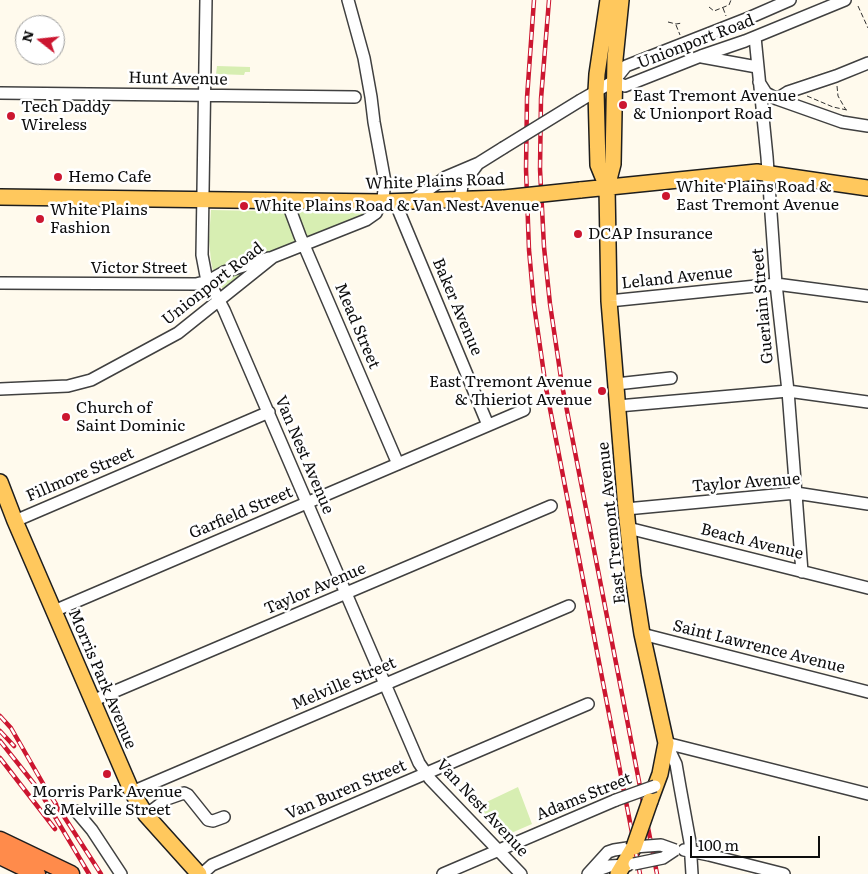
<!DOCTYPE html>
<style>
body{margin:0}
#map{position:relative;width:868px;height:874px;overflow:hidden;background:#fffaed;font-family:Literata,serif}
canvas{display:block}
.north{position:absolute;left:15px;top:15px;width:50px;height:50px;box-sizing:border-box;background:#fff;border:1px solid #9e9e9e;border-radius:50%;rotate:286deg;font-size:14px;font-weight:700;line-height:20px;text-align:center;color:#0d0d0d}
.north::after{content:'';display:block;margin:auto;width:18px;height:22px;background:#cc1630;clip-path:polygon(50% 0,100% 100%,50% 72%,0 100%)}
.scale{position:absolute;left:690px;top:836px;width:130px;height:22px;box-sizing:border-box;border:2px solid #0d0d0d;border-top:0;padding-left:6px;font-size:15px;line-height:18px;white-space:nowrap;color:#0d0d0d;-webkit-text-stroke:4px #fff;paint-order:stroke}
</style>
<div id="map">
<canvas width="868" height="874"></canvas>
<div class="north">N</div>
<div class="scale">100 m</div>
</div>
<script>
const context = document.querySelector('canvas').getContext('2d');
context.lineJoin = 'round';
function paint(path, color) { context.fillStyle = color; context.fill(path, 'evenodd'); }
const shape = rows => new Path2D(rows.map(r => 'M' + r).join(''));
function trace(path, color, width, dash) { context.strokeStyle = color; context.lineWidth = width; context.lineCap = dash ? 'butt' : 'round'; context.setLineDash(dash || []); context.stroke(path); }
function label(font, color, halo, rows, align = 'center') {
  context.font = font + ' Literata,serif'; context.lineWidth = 5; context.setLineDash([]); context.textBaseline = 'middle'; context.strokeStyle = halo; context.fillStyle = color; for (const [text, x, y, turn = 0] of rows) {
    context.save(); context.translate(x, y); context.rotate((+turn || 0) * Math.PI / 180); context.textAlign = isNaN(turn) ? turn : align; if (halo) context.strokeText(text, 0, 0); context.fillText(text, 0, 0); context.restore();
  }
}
paint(shape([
 [217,66,250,67,250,72,245,72,244,75,216,74],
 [211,210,365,213,365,216,273,251,224,291,213,271,211,261,209,240],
 [518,787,532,824,502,837,476,807]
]), '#d7eeb2');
const minor = shape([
 [206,0,202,255,206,276,224,310,419,763,430,779,521,874],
 [755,37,767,157,776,284,788,391,802,572],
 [702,57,757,67],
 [614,81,625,86,701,56,745,41,845,0],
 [759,82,766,93,777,99,842,122,868,126],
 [0,93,355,97],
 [777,99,788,92,836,76,868,63],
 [581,100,614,81,626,66,751,17,790,0],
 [460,200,462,185,477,165],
 [289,201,291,212,300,236,398,464],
 [395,202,488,425],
 [411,202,446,177,479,163,503,148],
 [0,283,196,284,208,281,224,272,269,258],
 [609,301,776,284,868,296],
 [616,384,671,378],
 [0,389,68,386,91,380,178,333,273,257,366,220,376,213,383,198,385,182,374,122,371,97,364,58,348,0],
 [618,406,788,391,868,402],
 [626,509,796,493,868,504],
 [15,521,269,412],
 [628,528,868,588],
 [54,611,524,410],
 [642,634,868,692],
 [92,701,551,506],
 [666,743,868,794],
 [666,743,676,764,680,787,690,842,692,874],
 [132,792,569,606],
 [76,811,92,830,121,874],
 [146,815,167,799,184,793,188,795,208,820,213,821,224,817],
 [684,850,709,855,784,874],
 [590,873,609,866,628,865],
 [202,874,212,865,588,704],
 [443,874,616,800],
 [588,874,608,852,614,850,634,847]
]);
const major = shape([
 [621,0,615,59,613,164,607,187,609,301,626,509,633,576,642,634,666,743,660,774,650,801],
 [607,187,598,165,596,91,597,74,608,0],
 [580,190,757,172,868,188],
 [0,197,382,202,504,198],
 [0,482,15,521,132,792,146,815,199,874],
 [618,874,634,847]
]);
const highway = shape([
 [0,840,71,874],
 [0,856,37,874]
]);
trace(minor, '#404040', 14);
trace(major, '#1e1e1e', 18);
trace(highway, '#1e1e1e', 19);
trace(shape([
 [858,6,868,28],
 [709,7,714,11,729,5,731,0],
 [723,8,726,16],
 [668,22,676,24,682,23],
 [676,25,680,35],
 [837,86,838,96,846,110],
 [807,96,833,107,847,110,847,112]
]), '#2f2f2f', 1, [5, 2.5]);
trace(minor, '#fff', 11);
trace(major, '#ffc85d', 15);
trace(highway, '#ff8b4b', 16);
const rail = shape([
 [534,0,527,98,526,169,529,250,534,305,546,388,640,874],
 [549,0,541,99,540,169,544,247,550,304,562,385,657,874],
 [0,716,11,728,45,787,101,874],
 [0,731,14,746],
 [0,741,39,790,89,874],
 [0,758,55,829]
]);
trace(rail, '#cc1630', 4.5);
trace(rail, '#fff', 2.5, [8]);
const minorBridge = shape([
 [503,148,581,100],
 [616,800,655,786],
 [634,847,661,845,675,850],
 [634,864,663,858,675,850]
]);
const majorBridge = shape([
 [504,198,580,190],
 [634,847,650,801]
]);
trace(minorBridge, '#404040', 14, []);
trace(majorBridge, '#1e1e1e', 18, []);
trace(minorBridge, '#fff', 11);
trace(majorBridge, '#ffc85d', 15);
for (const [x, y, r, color] of [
 [623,105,5,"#cc1630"],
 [11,116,5,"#cc1630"],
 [58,177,5,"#cc1630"],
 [666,196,5,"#cc1630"],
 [244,206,5,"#cc1630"],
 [40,219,5,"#cc1630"],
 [578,234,5,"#cc1630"],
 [602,391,5,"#cc1630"],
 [66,417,5,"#cc1630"],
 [107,774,5,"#cc1630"]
]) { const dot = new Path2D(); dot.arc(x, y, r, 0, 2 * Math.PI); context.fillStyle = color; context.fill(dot); trace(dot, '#fff', 2); }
label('16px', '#0d0d0d', '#fff', [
 ["Unionport Road",696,42,-21],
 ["Hunt Avenue",178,79,1],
 ["White Plains Road",435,182,-2],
 ["Victor Street",139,268],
 ["Leland Avenue",677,278,-6],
 ["Unionport Road",213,284,-38],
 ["Guerlain Street",763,306,-95],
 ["Baker Avenue",457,307,67],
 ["Mead Street",357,326,67],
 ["Van Nest Avenue",304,455,67],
 ["Fillmore Street",80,475,-23],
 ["Taylor Avenue",746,483,-4],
 ["Garfield Street",241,513,-23],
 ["East Tremont Avenue",612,523,-96],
 ["Beach Avenue",752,542,14],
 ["Taylor Avenue",315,589,-23],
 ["Saint Lawrence Avenue",759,647,14],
 ["Morris Park Avenue",102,679,67],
 ["Melville Street",344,684,-23],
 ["Van Buren Street",346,790,-23],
 ["Adams Street",584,797,-22],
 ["Van Nest Avenue",482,808,47]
]);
label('16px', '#0d0d0d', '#fff', [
 ["East Tremont Avenue",633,96],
 ["& Unionport Road",633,114],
 ["Tech Daddy",21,107],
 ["Wireless",21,125],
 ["Hemo Cafe",68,177],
 ["White Plains Road &",676,187],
 ["East Tremont Avenue",676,205],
 ["White Plains Road & Van Nest Avenue",254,206],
 ["White Plains",50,210],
 ["Fashion",50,228],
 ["DCAP Insurance",588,234],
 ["East Tremont Avenue",592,382,"right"],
 ["& Thieriot Avenue",592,400,"right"],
 ["Church of",76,408],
 ["Saint Dominic",76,426],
 ["Morris Park Avenue",107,792,"center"],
 ["& Melville Street",107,810,"center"]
], 'left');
</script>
